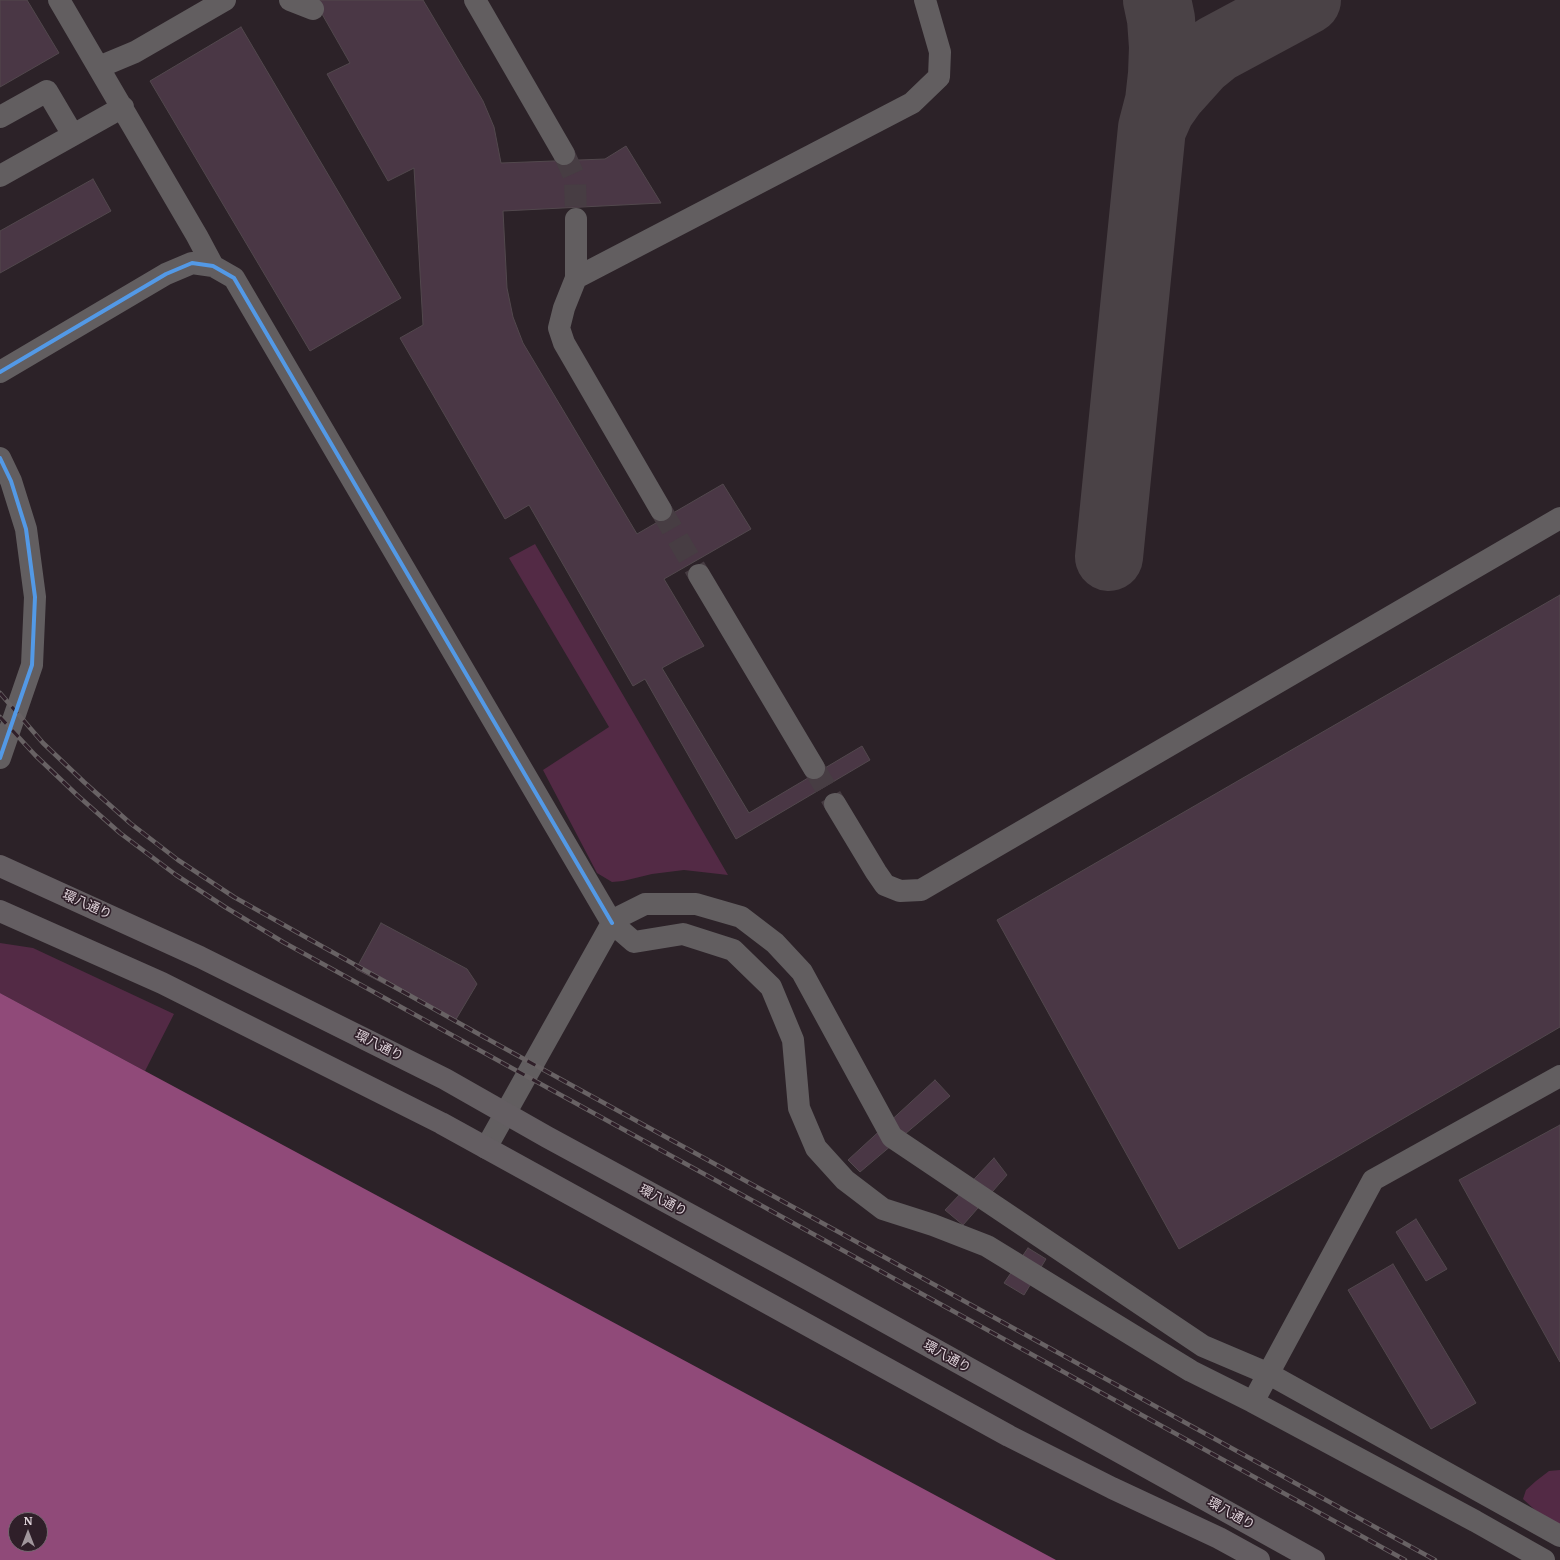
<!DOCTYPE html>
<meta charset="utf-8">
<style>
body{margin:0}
#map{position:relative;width:1560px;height:1560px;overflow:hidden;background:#2c2228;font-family:Merriweather,serif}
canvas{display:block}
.north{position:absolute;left:8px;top:1512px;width:40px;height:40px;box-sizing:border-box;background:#2f1f29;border:1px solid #766770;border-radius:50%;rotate:0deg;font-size:11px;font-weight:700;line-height:16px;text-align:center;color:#e0d4db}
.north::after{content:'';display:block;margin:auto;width:14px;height:18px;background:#a1969c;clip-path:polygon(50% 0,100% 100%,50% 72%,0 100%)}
</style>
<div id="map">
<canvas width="1560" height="1560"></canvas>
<div class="north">N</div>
</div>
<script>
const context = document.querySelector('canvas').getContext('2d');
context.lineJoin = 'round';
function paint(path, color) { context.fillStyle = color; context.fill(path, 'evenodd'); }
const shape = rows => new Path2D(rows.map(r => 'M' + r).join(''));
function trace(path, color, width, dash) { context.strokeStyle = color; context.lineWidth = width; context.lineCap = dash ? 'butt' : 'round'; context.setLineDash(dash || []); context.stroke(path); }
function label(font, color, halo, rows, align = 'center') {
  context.font = font + ' Merriweather,"Noto Sans JP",serif'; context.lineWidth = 3.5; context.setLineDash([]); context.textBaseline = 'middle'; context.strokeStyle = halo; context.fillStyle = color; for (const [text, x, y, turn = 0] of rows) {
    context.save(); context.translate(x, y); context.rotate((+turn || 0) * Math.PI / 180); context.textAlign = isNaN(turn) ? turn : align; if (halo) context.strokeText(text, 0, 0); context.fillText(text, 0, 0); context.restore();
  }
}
paint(shape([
 [535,544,728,875,684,870,652,874,623,881,612,882,597,873,543,770,609,727,509,558],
 [0,943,33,948,174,1014,145,1071,0,993],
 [1560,1470,1560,1526,1535,1510,1523,1499,1526,1490,1536,1481,1549,1471]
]), '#532a45');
paint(shape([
 [0,993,145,1071,1056,1560,0,1560],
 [16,1520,40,1520,40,1544,16,1544]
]), '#904a79');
trace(shape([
 [1153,127,1161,109,1173,92,1200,62,1216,49,1307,0],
 [1109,557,1152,128,1159,101,1162,74,1163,47,1161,19,1157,0]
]), '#4a4246', 68);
const building = shape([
 [0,0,27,0,59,53,0,87,0,0],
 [314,0,423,0,483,101,494,127,501,163,605,159,626,146,661,203,503,211,507,288,513,317,523,343,637,534,723,484,751,529,664,579,704,646,680,658,662,668,749,813,862,746,870,760,736,839,645,679,633,686,529,505,505,519,400,338,423,325,414,168,388,181,327,74,350,63,314,0],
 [241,27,401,298,310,351,150,81,241,27],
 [93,179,111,211,0,273,0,231,93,179],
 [1560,595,1560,1027,1179,1249,997,920,1560,595],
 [381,923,467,969,477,984,455,1021,356,969,381,923],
 [935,1080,950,1096,860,1172,848,1160,935,1080],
 [1560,1125,1560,1362,1459,1180,1560,1125],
 [994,1158,1007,1175,963,1225,945,1210,994,1158],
 [1416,1219,1447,1269,1426,1281,1396,1232,1416,1219],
 [1028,1248,1046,1259,1024,1295,1004,1283,1028,1248],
 [1393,1264,1476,1403,1431,1429,1348,1290,1393,1264]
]);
paint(building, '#4a3745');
trace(building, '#52484d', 1);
trace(shape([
 [564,154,575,178,576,219],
 [661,510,699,575],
 [814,768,835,804]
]), '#473d43', 22, [22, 11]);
trace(shape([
 [59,0,197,236,213,266],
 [290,0,313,9],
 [475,0,564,154],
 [99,67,135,52,225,0],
 [0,117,47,91,73,135],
 [0,176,123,107],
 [576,219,576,278,564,308,559,328,564,343,661,510],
 [576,278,912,103,939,77,940,52,925,0],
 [0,372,166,274,192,263,213,266,234,278,612,923,634,942,683,934,733,950,771,987,793,1040,799,1108,816,1148,845,1180,883,1209,933,1225,987,1246,1191,1371,1253,1402,1475,1521,1544,1560],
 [0,458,11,481,26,529,35,597,32,665,0,758],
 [699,575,814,768],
 [835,804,876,872,885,885,900,891,921,890,1560,518],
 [486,1148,612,923,619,917,645,904,696,904,741,917,775,943,802,972,892,1137,1203,1346,1269,1374,1560,1536],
 [1253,1402,1373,1180,1560,1076]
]), '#625e60', 22);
trace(shape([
 [0,866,200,957,445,1079,547,1137,790,1269,1314,1560],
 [0,911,162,983,441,1123,1009,1436,1112,1488,1219,1538,1259,1560]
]), '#645e62', 22);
const rail = shape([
 [0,693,43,743,84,782,130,823,178,860,234,897,484,1037,1435,1560],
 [0,717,35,755,77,795,120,833,176,875,225,907,283,942,1405,1560]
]);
trace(rail, '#686264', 4.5);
trace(rail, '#2f1f29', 3, [9]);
trace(shape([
 [0,372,166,274,192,263,213,266,234,278,612,923],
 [0,458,11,481,26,529,35,597,32,665,0,758]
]), '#5399e6', 4);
label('13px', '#e0d4db', '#2f1f29', [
 ["環八通り",87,905,24],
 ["環八通り",379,1046,27],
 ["環八通り",663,1201,28],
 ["環八通り",947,1357,29],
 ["環八通り",1231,1514,29]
]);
</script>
